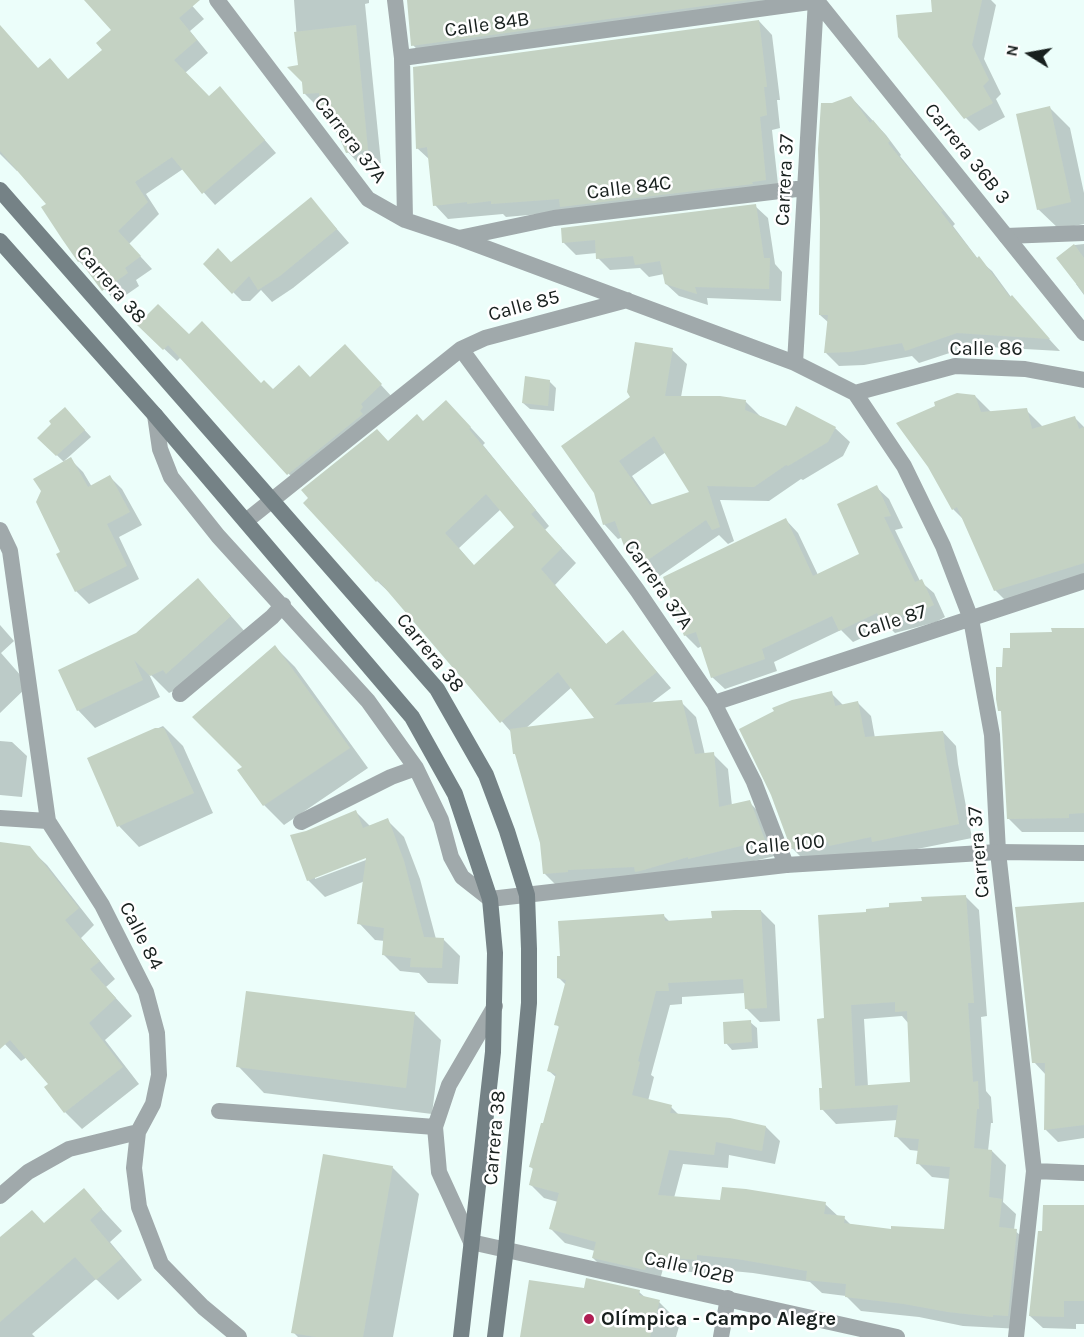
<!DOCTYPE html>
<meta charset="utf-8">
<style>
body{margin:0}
#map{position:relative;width:1084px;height:1337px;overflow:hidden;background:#ecfefa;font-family:Karla,sans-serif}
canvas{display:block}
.north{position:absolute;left:1000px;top:24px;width:60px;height:60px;-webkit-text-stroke:4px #fff;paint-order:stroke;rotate:281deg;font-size:16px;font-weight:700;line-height:24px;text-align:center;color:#18201e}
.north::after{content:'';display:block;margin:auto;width:21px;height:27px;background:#18201e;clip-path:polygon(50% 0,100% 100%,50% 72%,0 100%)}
</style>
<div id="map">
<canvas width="1084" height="1337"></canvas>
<div class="north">N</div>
</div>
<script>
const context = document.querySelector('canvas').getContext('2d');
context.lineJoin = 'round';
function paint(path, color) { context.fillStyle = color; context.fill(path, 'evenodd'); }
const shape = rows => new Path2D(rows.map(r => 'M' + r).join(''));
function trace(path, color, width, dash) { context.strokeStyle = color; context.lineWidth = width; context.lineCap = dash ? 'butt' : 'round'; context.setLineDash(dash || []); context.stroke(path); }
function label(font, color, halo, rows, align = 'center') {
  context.font = font + ' Karla,sans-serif'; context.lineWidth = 5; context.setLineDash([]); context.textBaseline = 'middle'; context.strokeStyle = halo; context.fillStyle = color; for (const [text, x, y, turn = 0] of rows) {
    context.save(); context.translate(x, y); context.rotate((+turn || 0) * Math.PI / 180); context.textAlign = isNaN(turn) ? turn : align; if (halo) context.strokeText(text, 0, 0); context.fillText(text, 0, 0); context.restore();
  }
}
paint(shape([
 [97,0,187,0,204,19,190,31,208,53,185,73,209,98,220,88,276,153,215,205,183,169,146,194,159,214,129,244,152,269,136,280,139,286,116,302,79,261,48,204,18,170,17,171,0,154,0,28,38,70,69,80,105,50,113,31],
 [294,0,369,0,369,3,365,4,381,163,361,166,348,152,339,134,321,106,318,107,305,94,299,67],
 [408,0,783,0,426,59,413,45],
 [932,0,991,0,996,5,984,59,1001,94,996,99,1005,117,979,131,966,118],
 [759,21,772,35,780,100,777,100,780,128,772,130,779,193,506,217,503,214,448,219,435,205,430,160,417,148],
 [851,97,886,135,901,155,900,156,955,224,953,226,978,259,992,271,1011,297,1060,351,971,346,919,363,912,356,864,365,839,366,826,353,829,323,820,315,833,105],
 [1050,108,1070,128,1084,193,1084,224,1059,229,1038,209],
 [311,199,349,243,293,288,272,302,261,290,250,301,242,301,205,264,231,264],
 [755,206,768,218,775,264,782,272,781,301,707,298,708,305,679,296,666,284,664,274,649,277,640,268,610,270,598,258,597,253,576,255,563,242],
 [1084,244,1084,295,1076,284,1078,283,1058,259,1075,245],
 [139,325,189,336,261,385,273,391,311,379,357,359,393,398,301,487,181,357,177,361],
 [672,350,687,364,681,397,746,402,760,416,787,428,835,428,850,442,843,456,803,480,801,479,769,501,720,500,734,541,728,544,719,535,657,578,643,563,642,559,640,560,625,545,623,537,618,539,604,524,632,397],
 [666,452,691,493,653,506,632,476],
 [549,381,556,388,554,411,530,409,523,403],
 [975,396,991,412,1026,410,1043,427,1074,417,1084,427,1084,583,1011,606,995,590,965,521,953,509],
 [71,415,91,437,64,461,70,459,83,472,92,487,110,477,122,489,142,525,119,537,139,579,89,604,76,591,62,552,64,462,39,438],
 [461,417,485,443,483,445,549,526,545,530,576,563,555,585,607,645,623,632,671,688,650,704,681,702,696,717,705,755,713,754,728,769,732,806,749,802,764,817,779,855,704,873,560,889,545,874,542,843,518,757,514,753,512,733,392,595,377,581,389,443,424,423],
 [501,509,516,528,475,567,459,548],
 [572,687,597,719,525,729],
 [876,487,889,499,903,528,895,530,920,581,934,593,945,617,936,622,895,633,888,626,853,642,841,630,774,662,777,671,725,689,712,677,702,646,698,648,685,635,786,520,798,533,818,575,861,554],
 [215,598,247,634,182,687,169,693,148,672,160,697,95,728,78,710,137,635],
 [0,625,14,641,1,653,29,685,0,713],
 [1084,641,1084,832,1022,832,1008,818,1002,713,1000,710],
 [275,647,295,667,368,768,284,825,264,805,245,767],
 [831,693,844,706,858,703,871,716,875,738,943,732,956,746,958,764,972,838,887,855,806,862,792,848],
 [163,726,183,746,213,813,139,847,119,826,89,759],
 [0,741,12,742,27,756,22,797,0,795],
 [356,812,371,827,387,820,404,837,420,879,436,939,443,939,460,956,458,984,428,983,419,973,400,971,383,954,385,941,375,940,359,923,365,881,325,897,308,880],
 [373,854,374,857,315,879,315,876],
 [0,844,29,848,47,865,94,925,81,938,115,979,106,987,132,1016,105,1040,139,1084,82,1129,65,1112,46,1088,50,1084,27,1057,21,1061,0,1039],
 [965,896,979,910,987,1016,981,1017,986,1091,991,1097,993,1123,991,1123,988,1151,992,1151,1006,1165,1003,1202,1016,1214,1014,1230,1031,1244,1021,1329,963,1326,919,1317,861,1311,846,1296,822,1293,810,1282,753,1273,711,1269,710,1274,663,1269,659,1283,607,1272,593,1258,595,1251,565,1243,551,1229,558,1202,544,1198,530,1184,534,1170,531,1167,557,1078,549,1071,560,1028,556,1024,566,985,558,977,663,915,670,922,713,919,761,911,775,925,780,1021,760,1022,746,1008,745,993,682,997,682,1004,670,1005,651,1075,654,1077,648,1101,671,1107,679,1115,766,1127,780,1141,775,1164,729,1155,728,1168,683,1164,674,1198,722,1202,825,1204,839,1217,844,1218,852,1226,892,1230,945,1231,950,1179,932,1177,918,1163,919,1151,910,1150,896,1136,898,1120,836,1124,822,1109,826,1020,868,914],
 [902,1016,909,1024,912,1084,868,1087,864,1019],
 [1084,903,1084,1138,1058,1142,1045,1129,1046,1075,1034,1062],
 [414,1013,441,1040,432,1114,264,1093,238,1066],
 [750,1022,757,1028,758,1048,732,1050,726,1043],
 [392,1167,419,1194,393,1337,298,1337,293,1332],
 [84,1190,122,1231,110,1242,142,1280,118,1300,96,1279,32,1334,35,1337,0,1337,0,1240,45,1224],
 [1084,1207,1084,1324,1076,1324,1076,1329,1043,1328,1030,1316],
 [585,1290,639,1292,646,1298,659,1302,680,1323,676,1337,522,1337]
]), '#0003');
paint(shape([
 [84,0,200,0,179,18,197,40,174,60,209,96,220,86,265,140,202,194,172,157,135,182,148,202,118,231,141,256,125,268,128,273,102,291,80,261,78,262,62,239,41,207,46,204,0,151,0,25,38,68,50,58,68,79,102,50,96,43,111,30],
 [407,0,747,0,411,46],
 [931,0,982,0,972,45,989,80,983,86,993,103,964,119,898,37,896,15,932,12],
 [759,20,767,87,764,87,767,115,760,117,766,180,752,182,753,184,560,207,559,199,491,204,491,201,467,204,467,202,433,206,427,147,416,149,413,67],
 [356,25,368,150,346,153,338,134,321,115,319,93,303,94,302,82,287,67,298,65,294,32],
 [851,96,870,123,873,120,890,141,888,143,943,211,941,212,977,258,979,256,1010,297,1012,295,1050,339,957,333,905,351,902,343,850,352,824,353,828,315,819,315,820,221,818,149,821,103,832,103],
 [1050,106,1071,202,1037,210,1016,114],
 [311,197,337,229,280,276,258,290,249,276,232,294,203,264,218,248,231,262],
 [756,204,764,258,770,258,769,289,695,287,697,294,665,284,660,261,635,265,633,256,596,259,595,240,562,243,561,228],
 [1074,244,1084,258,1084,294,1056,258],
 [158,304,189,334,202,321,261,383,264,380,273,389,299,365,310,377,345,344,382,384,361,404,363,407,360,411,363,414,287,475,168,345,163,350,137,325],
 [635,342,673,348,665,396,720,396,746,400,745,410,786,426,796,406,836,427,828,442,788,466,786,465,754,487,707,486,720,527,712,530,706,520,642,564,634,542,624,546,615,521,603,525,594,493,561,446,630,397,627,392],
 [654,436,689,492,650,505,619,461],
 [525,376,550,380,548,406,522,403],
 [957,393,975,395,981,412,1027,408,1032,429,1075,416,1079,429,1084,427,1084,563,994,591,957,507,952,510,928,467,896,423,935,406,934,402],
 [446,400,471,427,469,429,536,510,531,514,562,548,541,569,606,644,623,630,657,672,614,705,682,700,695,754,714,752,719,807,750,800,765,840,688,859,688,857,640,871,635,872,634,867,568,870,568,872,543,874,540,843,515,754,513,754,510,729,594,718,558,672,500,723,378,580,376,582,303,503,308,498,301,490,377,429,388,441,417,414,423,421],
 [486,494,514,527,474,565,445,533],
 [65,407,85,430,56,456,37,438,51,424,49,421],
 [71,457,88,487,110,475,130,512,107,524,127,566,75,592,56,554,60,552,36,502,41,491,33,479],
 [877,485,891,516,884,517,915,582,922,579,934,605,923,610,881,621,877,613,839,631,832,616,762,649,765,659,711,678,696,632,684,636,663,577,786,518,813,576,859,554,837,504],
 [198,578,231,616,166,674,163,670,150,676,134,660,143,680,77,711,58,670,136,633],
 [1051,628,1084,628,1084,813,1069,814,1069,818,1007,819,1001,711,998,711,996,699,996,667,1002,667,1003,648,1010,648,1010,633,1052,632],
 [275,645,350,748,263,806,237,770,242,767,192,717],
 [832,691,835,706,858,701,865,737,943,731,945,749,959,824,872,842,871,837,829,846,828,842,791,849,771,795,739,729,774,711,772,708,792,700],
 [155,728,164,728,194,793,117,827,87,758],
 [356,810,363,828,388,818,404,861,424,937,444,938,442,968,410,967,411,958,382,955,384,928,357,924,366,858,307,881,290,835,306,831],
 [0,842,30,846,79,908,65,920,100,961,90,969,116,998,89,1023,123,1067,64,1113,44,1087,48,1084,10,1040,0,1049],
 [966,895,974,1003,968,1003,973,1082,978,1081,979,1109,977,1109,974,1148,992,1150,989,1197,1002,1199,999,1227,1017,1229,1008,1316,993,1315,993,1317,948,1312,904,1304,845,1297,846,1284,806,1280,807,1271,737,1259,697,1255,697,1260,649,1256,645,1270,592,1258,596,1242,549,1229,559,1193,529,1185,533,1168,529,1167,541,1123,543,1123,556,1074,547,1071,559,1026,554,1025,566,980,557,978,557,956,560,956,558,921,664,914,665,921,712,918,711,911,735,910,761,910,767,1008,745,1009,743,979,668,983,669,991,656,991,638,1061,640,1062,632,1095,672,1105,670,1113,730,1118,766,1126,762,1151,716,1142,714,1155,669,1150,658,1195,720,1200,722,1187,746,1189,826,1202,824,1214,845,1216,844,1223,891,1229,891,1226,944,1229,950,1167,916,1164,919,1139,894,1137,898,1105,820,1110,819,1088,822,1088,817,1019,824,1018,818,915,866,912,866,909,889,907,889,903,922,901,921,897],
 [895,1002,895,1012,907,1011,910,1082,855,1086,851,1005],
 [1084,902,1084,1125,1044,1130,1045,1063,1032,1063,1015,907],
 [246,991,415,1012,406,1088,236,1067],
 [751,1020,752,1042,724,1044,723,1022],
 [323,1154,393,1166,363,1337,316,1337,291,1333],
 [84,1188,102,1209,90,1220,122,1258,96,1280,75,1257,0,1322,0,1237,32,1210,44,1223],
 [1043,1205,1084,1205,1084,1301,1064,1301,1064,1317,1029,1316,1038,1231,1042,1231],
 [586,1278,640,1290,639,1295,660,1300,650,1337,520,1337,529,1280,584,1288]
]), '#c4d2c3');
trace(shape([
 [1006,236,1084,233],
 [155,415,160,449,171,477,218,536,368,701,416,768,441,820,451,857,462,877,490,899],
 [180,694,272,617,283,605],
 [301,822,391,777,416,768],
 [219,1111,435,1127],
 [471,1242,439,1172,435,1127,449,1085,495,1006],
 [721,1337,728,1298]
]), '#a0a9ab', 16);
trace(shape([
 [217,0,368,199,405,220,459,238,795,363,855,393,904,466,943,546,971,619,992,735,998,852,1034,1171,1016,1337],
 [395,0,402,58,405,220],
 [402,58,817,1,1084,333],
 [459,238,554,218,805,188],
 [461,349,637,590,714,703,754,782,786,865],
 [795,363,816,0],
 [855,393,955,366,1025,369,1084,380],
 [246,521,461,349,485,338,627,300],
 [0,530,10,551,48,821,102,905,146,992,157,1033,159,1075,153,1104,138,1132,134,1168,139,1207,161,1264,203,1307,239,1337],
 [714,703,1084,581],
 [0,818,48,821],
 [1034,1171,1084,1173],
 [0,1196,28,1172,69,1149,138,1132],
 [471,1242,897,1337]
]), '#a0a9ab', 16);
trace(shape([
 [490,899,786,865,998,852,1084,853]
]), '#a0a9ab', 16);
trace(shape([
 [0,190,437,689,486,775,507,831,527,895,529,949,529,1003,506,1248,495,1337],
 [0,241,155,415,412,717,455,794,490,899,495,953,493,1052,461,1337]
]), '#758286', 16);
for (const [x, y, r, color] of [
 [589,1319,6,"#af1e53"]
]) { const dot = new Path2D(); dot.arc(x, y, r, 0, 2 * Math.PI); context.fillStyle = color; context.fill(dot); trace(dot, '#fff', 2); }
label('20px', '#18201e', '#fff', [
 ["Calle 84B",487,25,-8],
 ["Carrera 37A",350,140,52],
 ["Carrera 36B 3",967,154,51],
 ["Carrera 37",785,180,-87],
 ["Calle 84C",629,188,-7],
 ["Carrera 38",111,285,49],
 ["Calle 85",524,306,-15],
 ["Calle 86",986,349],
 ["Carrera 37A",658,585,55],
 ["Calle 87",892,622,-18],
 ["Carrera 38",430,653,51],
 ["Calle 100",785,845,-5],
 ["Carrera 37",979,852,-95],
 ["Calle 84",141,936,63],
 ["Carrera 38",495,1138,-85],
 ["Calle 102B",689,1268,13]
]);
label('bold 20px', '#18201e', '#fff', [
 ["Olímpica - Campo Alegre",601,1319]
], 'left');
</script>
